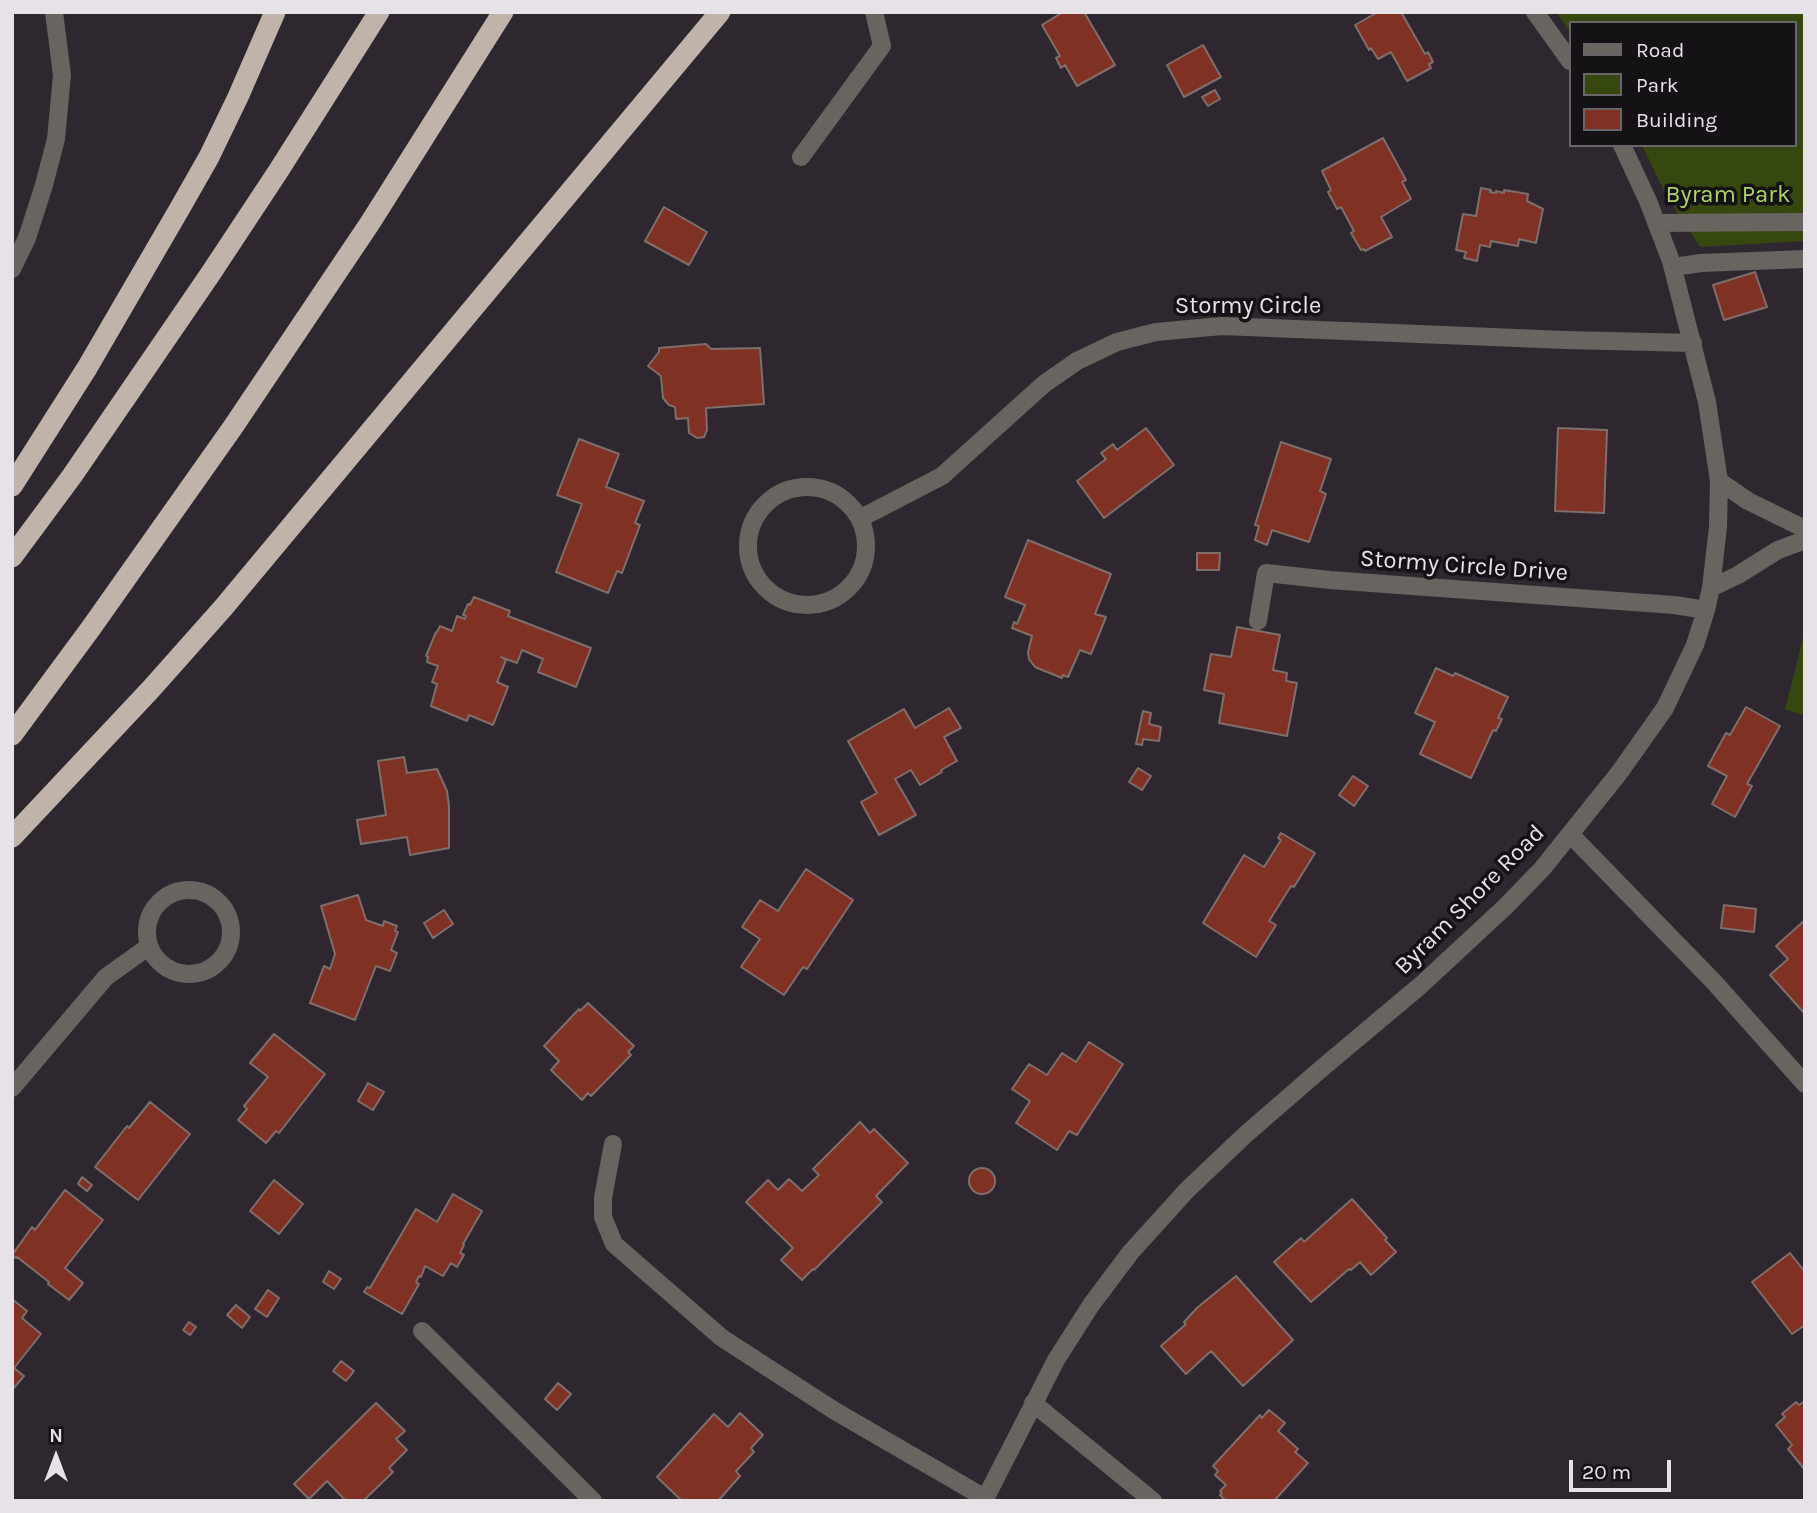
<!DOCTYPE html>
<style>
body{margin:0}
#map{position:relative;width:1817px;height:1513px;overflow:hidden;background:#2f2730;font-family:Karla,sans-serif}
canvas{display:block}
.frame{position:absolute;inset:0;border:14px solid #e7e2e8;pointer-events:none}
.legend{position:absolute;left:1569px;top:21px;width:228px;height:126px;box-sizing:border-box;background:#151216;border:2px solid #69656a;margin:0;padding:9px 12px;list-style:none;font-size:21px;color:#e7e2e8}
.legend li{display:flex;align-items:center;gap:14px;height:35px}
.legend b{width:35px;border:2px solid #69656a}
.north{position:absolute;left:21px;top:1422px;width:70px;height:70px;-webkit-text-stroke:5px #151216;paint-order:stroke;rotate:0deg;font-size:19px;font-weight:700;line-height:28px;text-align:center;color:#e7e2e8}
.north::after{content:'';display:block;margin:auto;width:24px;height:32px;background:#e7e2e8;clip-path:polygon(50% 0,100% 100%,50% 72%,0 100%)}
.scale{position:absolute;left:1569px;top:1460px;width:102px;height:32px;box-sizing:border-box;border:4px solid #e7e2e8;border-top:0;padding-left:9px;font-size:21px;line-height:24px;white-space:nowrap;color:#e7e2e8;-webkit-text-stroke:5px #151216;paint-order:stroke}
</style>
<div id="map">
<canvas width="1817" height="1513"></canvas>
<div class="frame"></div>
<ul class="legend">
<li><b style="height:9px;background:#696460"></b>Road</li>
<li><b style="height:19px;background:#364810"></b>Park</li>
<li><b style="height:19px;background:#7f3124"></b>Building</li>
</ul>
<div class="north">N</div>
<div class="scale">20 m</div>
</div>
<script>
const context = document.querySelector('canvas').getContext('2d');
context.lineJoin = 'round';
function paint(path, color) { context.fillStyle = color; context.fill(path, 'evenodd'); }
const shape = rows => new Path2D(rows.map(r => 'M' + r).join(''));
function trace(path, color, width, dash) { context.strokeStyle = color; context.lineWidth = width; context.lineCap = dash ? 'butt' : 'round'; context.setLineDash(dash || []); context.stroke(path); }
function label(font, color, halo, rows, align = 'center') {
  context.font = font + ' Karla,sans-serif'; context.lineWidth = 7; context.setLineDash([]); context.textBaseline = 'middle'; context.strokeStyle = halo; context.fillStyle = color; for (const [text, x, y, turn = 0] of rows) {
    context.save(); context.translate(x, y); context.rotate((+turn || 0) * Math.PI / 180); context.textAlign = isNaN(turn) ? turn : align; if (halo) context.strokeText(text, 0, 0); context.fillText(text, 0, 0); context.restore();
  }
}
paint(shape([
 [1556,12,1805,12,1805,241,1700,247,1666,195,1642,145,1794,145,1794,23,1570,23,1570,32],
 [1805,630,1805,716,1785,709]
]), '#364810');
const building = shape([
 [1063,12,1084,12,1115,65,1077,86,1065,65,1061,68,1056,58,1060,56,1042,25,1063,12],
 [1378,12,1401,12,1425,54,1428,52,1433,62,1429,64,1431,68,1407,81,1391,52,1378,59,1371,48,1369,50,1355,25,1378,12],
 [1203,45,1221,77,1184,97,1167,65,1203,45],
 [1215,90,1220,99,1208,106,1202,97,1215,90],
 [1383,138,1406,180,1402,182,1411,199,1381,217,1392,237,1365,251,1364,249,1361,250,1351,233,1354,231,1341,207,1337,209,1328,192,1331,190,1322,171,1383,138],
 [1481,188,1491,190,1490,192,1496,193,1496,191,1504,193,1504,190,1528,194,1527,201,1543,209,1536,243,1519,239,1518,246,1491,241,1490,247,1480,245,1477,261,1464,258,1466,252,1456,250,1463,214,1476,216,1481,188],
 [664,207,707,232,689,265,645,241,664,207],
 [1755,272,1767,307,1724,320,1713,285,1755,272],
 [706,344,711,349,760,348,764,404,706,408,707,430,704,437,697,438,689,433,688,418,676,419,675,407,669,405,663,398,661,376,648,366,659,352,659,348,706,344],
 [1146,428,1174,465,1104,518,1077,481,1106,459,1101,453,1113,444,1117,450,1146,428],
 [1558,428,1607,430,1604,513,1555,511,1558,428],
 [579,439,619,454,606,487,644,501,635,523,640,525,622,573,617,571,608,593,556,572,582,504,557,495,579,439],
 [1281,442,1331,459,1320,491,1326,494,1309,542,1272,530,1267,545,1255,540,1259,526,1255,525,1281,442],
 [1028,540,1111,574,1095,614,1106,617,1091,654,1080,650,1068,677,1063,675,1062,678,1035,667,1029,659,1028,652,1032,636,1012,628,1014,622,1017,624,1025,605,1005,597,1028,540],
 [1197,553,1220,553,1219,570,1197,570,1197,553],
 [474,597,510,611,508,616,591,648,576,687,538,672,543,659,522,650,517,663,501,657,506,660,497,682,508,687,493,725,469,715,467,721,431,706,437,684,432,682,438,666,427,662,428,657,426,656,436,632,437,632,440,626,452,631,457,616,465,619,466,616,463,615,468,604,470,605,474,597],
 [1237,627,1280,635,1273,670,1287,673,1286,681,1297,683,1287,736,1219,723,1224,694,1204,690,1211,654,1231,657,1237,627],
 [1436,668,1453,676,1455,673,1508,697,1498,718,1502,719,1496,731,1493,730,1471,778,1420,754,1435,722,1415,713,1436,668],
 [1746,707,1780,726,1747,784,1752,786,1735,817,1712,804,1727,776,1708,766,1726,733,1730,735,1746,707],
 [949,708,961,728,944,737,957,761,941,770,942,772,920,785,911,770,895,779,916,815,879,835,861,802,877,793,848,741,904,709,915,728,949,708],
 [1143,711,1151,713,1149,724,1161,727,1159,741,1143,739,1142,745,1136,744,1143,711],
 [404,757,407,773,437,769,447,791,449,806,449,848,410,855,407,837,361,844,357,820,386,815,378,761,404,757],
 [1138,768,1151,776,1142,790,1129,782,1138,768],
 [1353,776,1368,786,1354,806,1339,795,1353,776],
 [1281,833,1315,853,1294,887,1291,886,1269,921,1276,925,1256,957,1203,923,1244,855,1264,867,1281,840,1278,838,1281,833],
 [806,869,853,900,807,969,803,967,784,995,741,967,760,939,742,927,760,900,778,911,806,869],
 [358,895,366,920,383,926,384,921,397,926,395,931,398,932,391,950,397,953,390,971,376,966,355,1020,310,1003,324,966,330,969,335,954,321,906,358,895],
 [1724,905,1756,909,1754,932,1721,928,1724,905],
 [444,910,453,924,433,938,424,923,444,910],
 [1805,920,1805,1014,1770,975,1788,959,1776,946,1805,920],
 [588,1003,634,1046,628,1052,631,1055,591,1096,588,1093,582,1100,551,1070,559,1061,544,1046,579,1009,580,1011,588,1003],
 [274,1034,325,1074,279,1133,276,1131,266,1143,238,1120,247,1109,244,1106,268,1077,250,1063,274,1034],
 [1089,1042,1123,1064,1077,1135,1069,1131,1057,1150,1016,1123,1030,1101,1012,1089,1029,1064,1047,1075,1062,1053,1076,1062,1089,1042],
 [368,1083,384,1092,373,1110,358,1101,368,1083],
 [150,1102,190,1134,138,1200,95,1167,127,1126,129,1128,150,1102],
 [860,1122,870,1133,874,1129,908,1163,876,1196,882,1202,814,1270,813,1269,802,1280,781,1260,793,1248,746,1202,768,1180,778,1190,789,1179,802,1191,819,1175,813,1169,860,1122],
 '969 1181a13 13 0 1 1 26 0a13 13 0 1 1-26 0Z',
 [82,1177,92,1185,87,1191,78,1184,82,1177],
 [274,1180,303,1204,279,1234,250,1211,274,1180],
 [65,1190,103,1220,65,1268,83,1283,69,1300,48,1284,49,1282,17,1257,16,1258,12,1255,32,1227,35,1230,65,1190],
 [453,1194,482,1211,463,1244,464,1245,460,1253,464,1255,457,1267,451,1263,443,1276,425,1266,421,1277,419,1276,416,1282,419,1284,402,1314,364,1292,367,1287,370,1288,416,1209,437,1222,453,1194],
 [1352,1199,1387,1238,1385,1240,1396,1252,1371,1275,1360,1262,1351,1270,1349,1269,1311,1302,1274,1262,1301,1238,1304,1242,1352,1199],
 [1790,1253,1805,1272,1805,1325,1792,1334,1752,1282,1790,1253],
 [329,1271,341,1279,334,1289,323,1282,329,1271],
 [1236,1276,1293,1340,1243,1386,1211,1351,1186,1374,1161,1346,1186,1324,1184,1322,1198,1307,1236,1276],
 [268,1290,279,1298,267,1317,255,1309,268,1290],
 [12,1299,27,1311,22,1318,41,1334,14,1368,24,1376,12,1390,12,1299],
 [236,1305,250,1317,242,1328,227,1315,236,1305],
 [189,1322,196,1327,190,1335,183,1330,189,1322],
 [341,1361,354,1371,346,1381,333,1371,341,1361],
 [558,1383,571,1394,557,1410,545,1399,558,1383],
 [1805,1401,1805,1470,1788,1449,1792,1445,1776,1425,1785,1417,1782,1414,1796,1402,1799,1405,1805,1401],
 [376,1403,405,1431,396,1439,407,1450,389,1468,393,1472,363,1501,346,1501,327,1481,309,1499,294,1484,376,1403],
 [1269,1410,1285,1423,1278,1431,1298,1449,1295,1452,1308,1463,1274,1501,1226,1501,1220,1495,1222,1493,1220,1491,1226,1485,1215,1475,1218,1471,1213,1466,1260,1415,1262,1418,1269,1410],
 [740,1413,763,1435,751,1448,754,1452,736,1471,740,1476,718,1501,682,1501,657,1477,714,1414,728,1427,740,1413]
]);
paint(building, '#7f3124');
trace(building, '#7e6f6c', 2);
trace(shape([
 [1535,12,1570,61],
 [801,157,882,46,874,12],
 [1656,223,1805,222],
 [1673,267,1701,263,1805,259],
 [12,269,27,238,44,185,56,139,62,75,54,12],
 [1719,481,1748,501,1805,529],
 '748 546a59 59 0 1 1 118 0a59 59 0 1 1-118 0Z',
 [861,518,942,476,1044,384,1077,361,1117,342,1156,332,1222,326,1566,340,1693,343],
 [1711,588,1738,575,1778,550,1805,540],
 [1258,621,1266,573,1330,580,1674,605,1706,610],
 [1570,834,1714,982,1805,1084],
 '147 932a42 42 0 1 1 84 0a42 42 0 1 1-84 0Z',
 [12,1088,106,977,148,947],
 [613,1144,603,1198,603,1217,614,1244,722,1338,835,1411,985,1498],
 [422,1331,593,1501],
 [1033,1403,1153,1501],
 [984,1501,1056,1360,1091,1305,1130,1253,1187,1190,1245,1135,1321,1069,1421,985,1505,907,1542,869,1619,773,1665,708,1695,645,1706,610,1711,588,1718,527,1719,481,1707,402,1671,261,1648,201,1622,145]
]), '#696460', 18);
trace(shape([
 [12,486,87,368,180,208,209,157,238,97,275,12],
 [12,557,72,476,211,273,279,170,379,12],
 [12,735,91,628,233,427,370,223,503,12],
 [12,837,151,689,223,608,720,12]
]), '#c0b3aa', 21);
label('24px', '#acd369', '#151216', [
 ["Byram Park",1728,195]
]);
label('24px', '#e7e2e8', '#151216', [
 ["Stormy Circle",1248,306],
 ["Stormy Circle Drive",1464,566,4],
 ["Byram Shore Road",1470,900,-45]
]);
</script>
